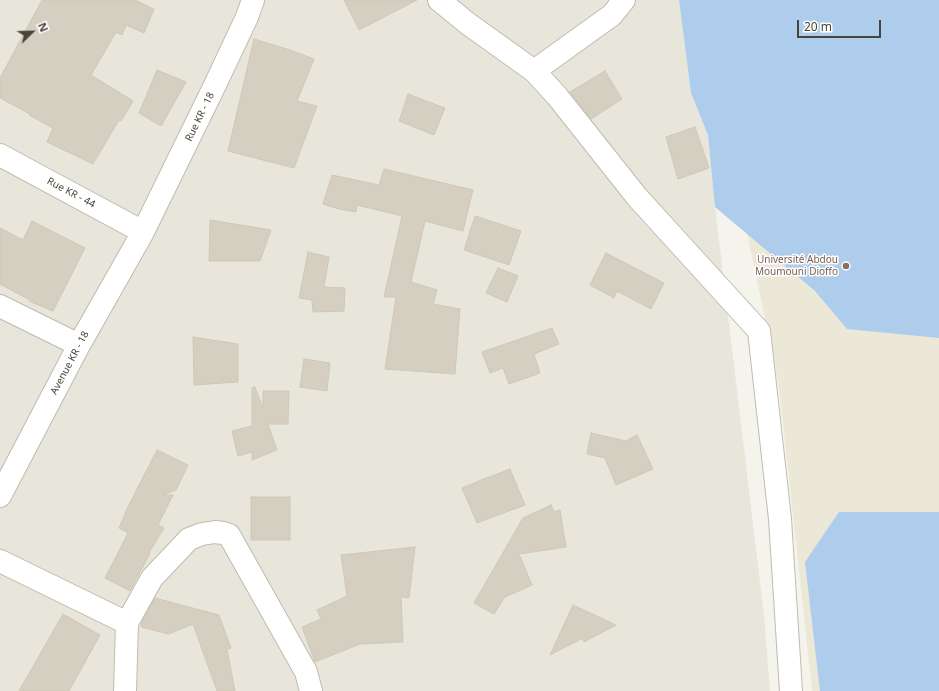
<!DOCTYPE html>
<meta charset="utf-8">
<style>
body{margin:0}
#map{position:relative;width:939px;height:691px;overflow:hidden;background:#f4f3ec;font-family:"Noto Sans",sans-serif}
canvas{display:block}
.north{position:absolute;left:12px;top:12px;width:40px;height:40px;-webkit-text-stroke:3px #fff;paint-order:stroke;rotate:67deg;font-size:11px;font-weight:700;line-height:16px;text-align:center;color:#48443a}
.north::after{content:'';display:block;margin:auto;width:14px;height:18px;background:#48443a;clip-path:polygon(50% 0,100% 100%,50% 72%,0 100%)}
.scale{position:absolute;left:797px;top:20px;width:84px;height:18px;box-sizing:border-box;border:2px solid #48443a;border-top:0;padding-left:5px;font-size:12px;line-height:14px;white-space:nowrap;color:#48443a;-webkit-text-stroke:3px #fff;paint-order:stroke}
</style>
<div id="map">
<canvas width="939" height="691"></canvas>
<div class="north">N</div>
<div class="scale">20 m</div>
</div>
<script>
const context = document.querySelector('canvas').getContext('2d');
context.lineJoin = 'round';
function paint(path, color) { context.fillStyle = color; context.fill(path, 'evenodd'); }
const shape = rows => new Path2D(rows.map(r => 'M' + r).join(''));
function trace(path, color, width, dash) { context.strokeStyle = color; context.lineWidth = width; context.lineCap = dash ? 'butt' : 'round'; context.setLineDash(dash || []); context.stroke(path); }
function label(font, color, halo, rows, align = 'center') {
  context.font = font + ' "Noto Sans",sans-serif'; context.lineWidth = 3; context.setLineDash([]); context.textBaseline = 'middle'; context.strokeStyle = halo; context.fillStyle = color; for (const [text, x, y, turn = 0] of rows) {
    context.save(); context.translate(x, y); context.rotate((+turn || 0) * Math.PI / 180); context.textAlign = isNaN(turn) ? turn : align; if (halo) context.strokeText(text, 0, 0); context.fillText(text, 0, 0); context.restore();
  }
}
paint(shape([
 [0,0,679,0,691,93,708,135,715,207,764,616,770,691,0,691]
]), '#e8e5da');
paint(shape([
 [939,0,939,691,812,691,779,386,729,146]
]), '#ece8d7');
paint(shape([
 [679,0,939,0,939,338,847,329,815,291,715,207,708,135,691,93],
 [839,512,939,512,939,691,820,691,805,562]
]), '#aecceb');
const building = shape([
 [42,0,135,0,154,9,144,33,126,25,122,35,116,32,91,75,133,101,121,121,119,120,93,164,47,142,53,128,29,115,30,114,0,98,0,78,42,0],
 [344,0,417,0,359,30,344,0],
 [254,39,293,51,314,59,297,101,317,106,294,168,228,151,254,39],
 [157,70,186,82,161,126,139,113,157,70],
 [605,71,622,99,591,119,570,92,605,71],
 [408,94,445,108,434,135,399,121,408,94],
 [695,127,709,168,678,179,666,137,695,127],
 [384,169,473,190,463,231,425,221,411,282,437,290,433,304,460,309,455,374,385,369,396,297,384,297,402,216,357,205,356,212,339,209,323,204,332,175,379,185,384,169],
 [475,216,521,231,509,265,464,250,475,216],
 [210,220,271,230,260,261,209,261,210,220],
 [32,221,85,248,53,311,29,301,30,300,0,284,0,228,23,240,32,221],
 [308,252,329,257,324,287,345,288,344,311,313,312,312,300,299,298,308,252],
 [606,253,664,283,651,309,617,291,614,298,590,285,606,253],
 [498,268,518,276,507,302,486,293,498,268],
 [552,328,559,344,534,354,540,373,509,384,503,368,490,373,482,352,552,328],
 [193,337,238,344,238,382,194,385,193,337],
 [304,359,330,363,327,391,300,387,304,359],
 [255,387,263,409,263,391,289,391,288,424,268,424,277,450,252,460,252,452,238,456,232,431,252,426,252,388,255,387],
 [591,433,626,441,637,435,653,469,616,485,605,458,587,454,591,433],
 [157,450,188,465,176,490,162,495,173,495,158,525,164,528,149,553,150,553,130,591,105,578,128,533,119,528,127,509,157,450],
 [510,469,525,505,477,523,462,488,486,478,487,478,510,469],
 [251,497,290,497,290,540,251,540,251,497],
 [551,505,554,512,560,510,566,547,519,554,532,585,505,597,494,614,474,603,523,518,551,505],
 [415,547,409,598,401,597,403,642,360,644,315,662,302,627,321,619,317,610,347,596,341,555,415,547],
 [155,598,219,615,231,648,227,649,235,691,217,691,193,624,169,634,141,627,142,622,155,598],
 [573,605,616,625,584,642,583,638,550,655,573,605],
 [63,614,100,635,69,691,19,691,63,614]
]);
paint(building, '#d5cfc2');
trace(building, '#cfc8b6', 1);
const street = shape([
 [439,0,467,23,534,71,557,96,637,197,759,331,780,519,791,691],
 [534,71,612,15,624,0],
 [0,155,143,232],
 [0,306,79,345],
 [0,496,79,345,143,232,215,85,247,17,253,0],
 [0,561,127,623,125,691],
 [127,623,152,578,189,539,202,534,215,532,223,533,229,535,233,542,306,672,311,691]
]);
trace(street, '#bfbbaf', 24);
trace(street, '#fff', 22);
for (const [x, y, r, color] of [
 [846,266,4,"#8d6e63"]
]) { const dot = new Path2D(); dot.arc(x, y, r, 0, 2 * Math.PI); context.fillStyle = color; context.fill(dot); trace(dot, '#fff', 1.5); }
label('10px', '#48443a', '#fff', [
 ["Rue KR - 18",200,117,-64],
 ["Rue KR - 44",71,193,28],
 ["Avenue KR - 18",70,363,-62]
]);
label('10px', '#785e54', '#fff', [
 ["Université Abdou",838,260],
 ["Moumouni Dioffo",838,272]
], 'right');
</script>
